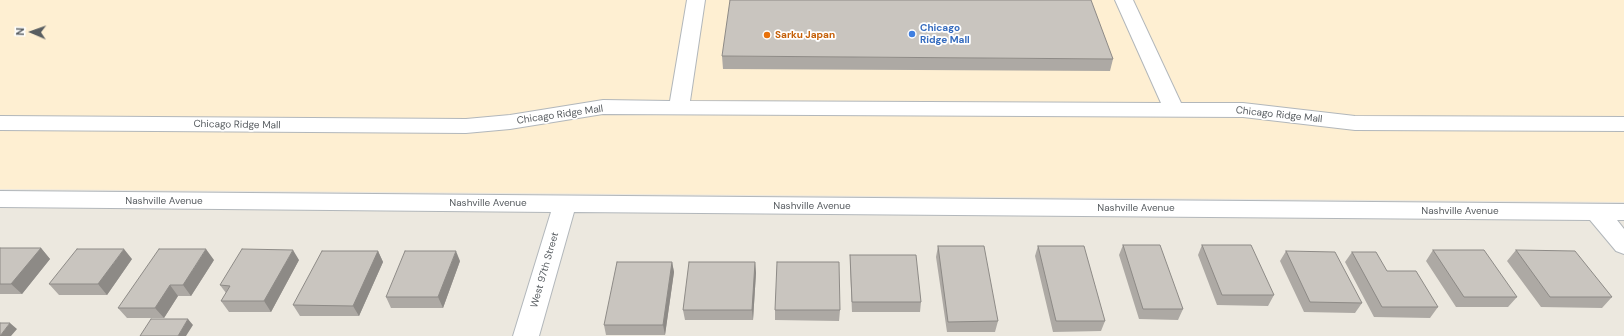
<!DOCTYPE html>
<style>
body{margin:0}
#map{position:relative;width:1624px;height:336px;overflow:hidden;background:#ece8df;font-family:"DM Sans",sans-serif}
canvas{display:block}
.north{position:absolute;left:12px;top:12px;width:40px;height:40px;-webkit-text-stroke:3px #fff;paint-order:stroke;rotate:272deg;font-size:11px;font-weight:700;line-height:16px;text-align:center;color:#585d61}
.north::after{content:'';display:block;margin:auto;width:14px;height:18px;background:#585d61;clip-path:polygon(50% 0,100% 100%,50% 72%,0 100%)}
</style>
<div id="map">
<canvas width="1624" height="336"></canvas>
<div class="north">N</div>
</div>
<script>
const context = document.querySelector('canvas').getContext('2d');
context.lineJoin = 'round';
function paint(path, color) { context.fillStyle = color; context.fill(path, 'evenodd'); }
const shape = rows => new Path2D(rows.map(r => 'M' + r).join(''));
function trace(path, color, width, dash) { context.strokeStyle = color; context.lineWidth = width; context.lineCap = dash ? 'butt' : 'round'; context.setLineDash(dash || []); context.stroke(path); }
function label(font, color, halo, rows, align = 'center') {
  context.font = font + ' "DM Sans",sans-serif'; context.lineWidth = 3.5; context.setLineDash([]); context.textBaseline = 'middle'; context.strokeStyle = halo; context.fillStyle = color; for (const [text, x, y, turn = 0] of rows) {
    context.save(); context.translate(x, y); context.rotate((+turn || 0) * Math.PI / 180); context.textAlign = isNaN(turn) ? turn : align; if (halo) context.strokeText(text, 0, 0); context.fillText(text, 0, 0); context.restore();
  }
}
paint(shape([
 [0,0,1624,0,1624,202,0,189]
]), '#feefd2');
const minor = shape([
 [687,0,705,0,690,101,1161,103,1115,0,1133,0,1181,103,1243,103,1355,116,1624,117,1624,131,1355,130,1243,117,603,114,510,129,466,133,0,130,0,116,466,119,510,115,603,100,670,101,687,0],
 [0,191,1624,204,1624,220,1617,220,1624,229,1624,254,1616,251,1590,220,574,212,539,336,513,336,551,212,0,207,0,191]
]);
trace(minor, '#b2b7bb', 2);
paint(minor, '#fff');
paint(shape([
 [722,56,1113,59,1110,71,723,69],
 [1123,245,1183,309,1178,320,1139,319,1119,255],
 [1202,245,1274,295,1268,306,1217,305,1198,255],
 [938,246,998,321,995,332,947,332,936,257],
 [1038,246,1105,321,1101,331,1053,332,1035,256],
 [0,248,41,248,50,259,22,294,0,294],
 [1433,250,1517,297,1508,307,1456,307,1426,261],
 [1516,250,1612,297,1602,308,1541,307,1507,261],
 [378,251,383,262,359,316,300,316,293,305],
 [1286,251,1362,303,1355,313,1304,312,1280,261],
 [1352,252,1387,271,1438,307,1430,318,1374,317,1345,262],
 [850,255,921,302,920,312,852,312,850,265],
 [132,259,107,295,59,295,49,284],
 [214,260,191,296,178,296,164,318,127,318,118,308],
 [299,260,271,312,229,312,221,301,226,293,220,285],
 [460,261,443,308,391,308,386,297],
 [672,262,674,272,665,335,606,335,604,325],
 [755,262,756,273,753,320,685,320,683,310],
 [775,310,840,310,839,321,775,320]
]), '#ada9a4');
paint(shape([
 [41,248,50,259,22,294,11,284],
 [124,249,132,259,107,295,98,284],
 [206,249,214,260,191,296,183,285],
 [293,250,299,260,271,312,264,301],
 [378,251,383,262,359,316,353,306],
 [456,251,460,261,443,308,438,297],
 [672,262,674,272,665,335,663,325],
 [755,262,756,273,753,320,752,310],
 [170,285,178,296,164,318,155,308],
 [188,319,193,325,186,336,178,336],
 [10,323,17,329,11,336,0,336]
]), '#8d8a86');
const building = shape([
 [730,0,1091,0,1113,59,722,56,730,0],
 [1123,245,1160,245,1183,309,1143,309,1123,245],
 [1202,245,1251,245,1274,295,1222,295,1202,245],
 [938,246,984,246,998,321,948,322,938,246],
 [1038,246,1084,246,1105,321,1056,321,1038,246],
 [0,248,41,248,11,284,0,284,0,248],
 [77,249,124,249,98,284,49,284,77,249],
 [159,249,206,249,183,285,170,285,155,308,118,308,159,249],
 [242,249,293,250,264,301,221,301,230,286,220,285,242,249],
 [1433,250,1484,250,1517,297,1464,297,1433,250],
 [1516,250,1575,251,1612,297,1550,297,1516,250],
 [322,251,378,251,353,306,293,305,322,251],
 [405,251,456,251,438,297,386,297,405,251],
 [1286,251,1335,252,1362,303,1310,302,1286,251],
 [1352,252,1376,252,1387,271,1416,271,1438,307,1382,307,1352,252],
 [850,255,916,255,921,302,852,302,850,255],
 [617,262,672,262,663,325,604,325,617,262],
 [689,262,755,262,752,310,683,310,689,262],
 [777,262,839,262,840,310,775,310,777,262],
 [151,319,188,319,178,336,140,336,151,319],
 [0,323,10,323,0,336,0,323]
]);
paint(building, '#c9c5bf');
trace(building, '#8d8a86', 1);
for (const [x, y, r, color] of [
 [912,34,4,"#3f7fe0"],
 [767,35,4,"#e8710a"]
]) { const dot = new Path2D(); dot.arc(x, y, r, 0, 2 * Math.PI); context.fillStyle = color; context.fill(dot); trace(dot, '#fff', 1.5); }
label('bold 10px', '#366cbe', '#fff', [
 ["Chicago",920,28],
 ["Ridge Mall",920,40]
], 'left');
label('bold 10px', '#c56008', '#fff', [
 ["Sarku Japan",775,35]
], 'left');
label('10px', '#585d61', '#fff', [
 ["Chicago Ridge Mall",560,115,-8],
 ["Chicago Ridge Mall",1279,115,6],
 ["Chicago Ridge Mall",237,125,1],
 ["Nashville Avenue",164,201],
 ["Nashville Avenue",488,203],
 ["Nashville Avenue",812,206],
 ["Nashville Avenue",1136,208],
 ["Nashville Avenue",1460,211],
 ["West 97th Street",545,270,-74]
]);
</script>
